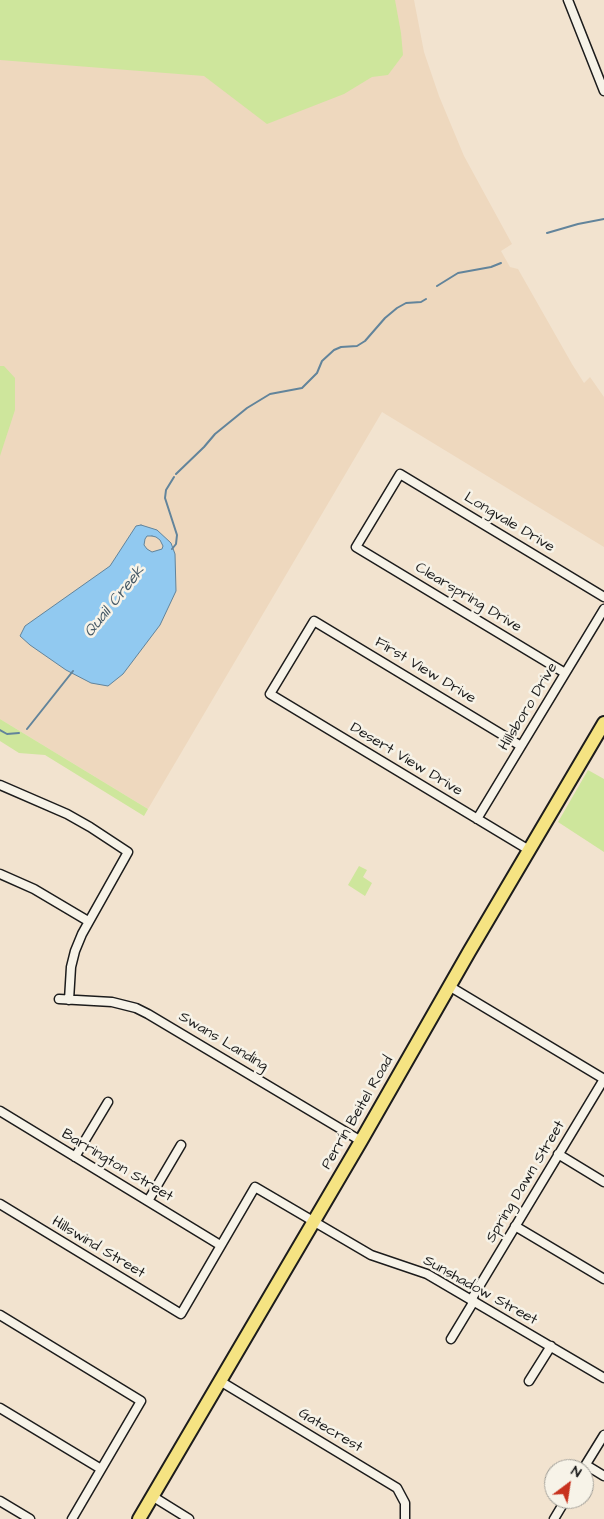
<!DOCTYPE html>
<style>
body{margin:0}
#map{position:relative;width:604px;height:1519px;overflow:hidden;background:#f2e3cf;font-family:"Architects Daughter",sans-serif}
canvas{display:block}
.north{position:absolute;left:544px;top:1459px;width:50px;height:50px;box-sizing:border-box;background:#f7f3e8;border:1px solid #9f9d96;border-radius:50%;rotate:31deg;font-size:14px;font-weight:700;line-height:20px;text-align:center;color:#1c1c1c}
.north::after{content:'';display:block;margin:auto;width:18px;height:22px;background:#c8321e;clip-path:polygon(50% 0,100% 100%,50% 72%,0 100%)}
</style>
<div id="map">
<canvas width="604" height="1519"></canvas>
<div class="north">N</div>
</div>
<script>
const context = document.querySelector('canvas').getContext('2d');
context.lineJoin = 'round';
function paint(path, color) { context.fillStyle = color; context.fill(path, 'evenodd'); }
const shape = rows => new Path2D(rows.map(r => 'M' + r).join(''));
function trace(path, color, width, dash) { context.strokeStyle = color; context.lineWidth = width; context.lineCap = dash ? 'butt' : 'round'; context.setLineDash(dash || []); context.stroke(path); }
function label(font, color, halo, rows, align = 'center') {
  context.font = font + ' "Architects Daughter",sans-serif'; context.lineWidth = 5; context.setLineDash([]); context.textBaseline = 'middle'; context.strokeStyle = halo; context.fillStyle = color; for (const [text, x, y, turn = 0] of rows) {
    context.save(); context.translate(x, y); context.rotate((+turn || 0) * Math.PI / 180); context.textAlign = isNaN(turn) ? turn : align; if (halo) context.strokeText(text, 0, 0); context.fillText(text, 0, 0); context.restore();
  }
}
paint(shape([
 [0,0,414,0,424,52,439,96,464,156,512,244,501,251,510,267,518,269,572,364,584,383,590,377,604,397,604,547,382,412,148,809,0,719]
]), '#eed8be');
paint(shape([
 [0,0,395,0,401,33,403,55,388,75,372,77,344,94,267,124,204,76,0,60],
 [0,366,4,366,15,378,15,410,0,456],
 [0,719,148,809,144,816,45,755,19,753,0,741],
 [588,770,604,779,604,852,558,822],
 [359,866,367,870,363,877,372,883,365,896,348,885]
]), '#cee69c');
const water = shape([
 [141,525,157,530,171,543,175,554,176,591,160,625,123,674,108,686,91,683,66,670,30,645,20,636,25,626,110,566,136,526,141,525],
 [152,536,156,537,160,540,163,546,162,549,152,552,147,549,144,545,145,539,147,536,152,536]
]);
paint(water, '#91c9f0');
trace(water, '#62849b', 1);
trace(shape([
 [547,233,578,224,604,219],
 [437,286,458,273,491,267,501,263],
 [176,474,204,447,215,434,247,408,270,394,302,388,317,373,322,361,334,350,341,347,357,346,365,341,385,318,397,308,406,303,421,302,426,299],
 [172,549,176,544,177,535,165,498,166,490,174,477],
 [27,729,73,671],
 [0,730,7,734,19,733]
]), '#62849b', 2);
const street = shape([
 [568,0,604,91],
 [565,673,356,547,400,474,604,597],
 [521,746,314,621,270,694,529,850],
 [0,785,67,814,90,827,128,852,82,934,75,951,71,967,69,1000],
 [477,819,604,609],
 [0,874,34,889,88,921],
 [449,986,604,1079,471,1300],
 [59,999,112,1002,136,1008,148,1014,361,1141],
 [0,1111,220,1245],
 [558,1154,604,1182],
 [75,1157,108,1102],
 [148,1201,181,1145],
 [0,1204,181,1314,255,1187,371,1255,427,1274,604,1378],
 [515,1226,604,1279],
 [0,1315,141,1401,72,1519],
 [451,1339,474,1301],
 [220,1381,397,1488,405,1503,405,1519],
 [529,1381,551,1346],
 [0,1408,101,1469],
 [586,1465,604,1476],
 [583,1469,604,1435],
 [152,1496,189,1519],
 [0,1501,30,1519],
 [554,1519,566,1499]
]);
const primary = shape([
 [139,1519,361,1141,469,952,604,723]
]);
trace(street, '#1c1c1c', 11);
trace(primary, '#1c1c1c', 16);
trace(street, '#f7f3e8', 8);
trace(primary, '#f5e382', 12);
label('15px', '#1c1c1c', '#f7f3e8', [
 ["Longvale Drive",509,523,31],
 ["Clearspring Drive",468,598,31],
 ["First View Drive",425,671,31],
 ["Hillsboro Drive",529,707,-59],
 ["Desert View Drive",406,760,31],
 ["Swans Landing",223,1042,31],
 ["Perrin Beitel Road",358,1113,-60],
 ["Barrington Street",117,1166,31],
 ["Spring Dawn Street",526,1182,-59],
 ["Hillswind Street",98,1248,31],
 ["Sunshadow Street",480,1291,29],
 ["Gatecrest",330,1431,31]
]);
label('italic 16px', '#455966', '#f7f3e8', [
 ["Quail Creek",115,602,-51]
]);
</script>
